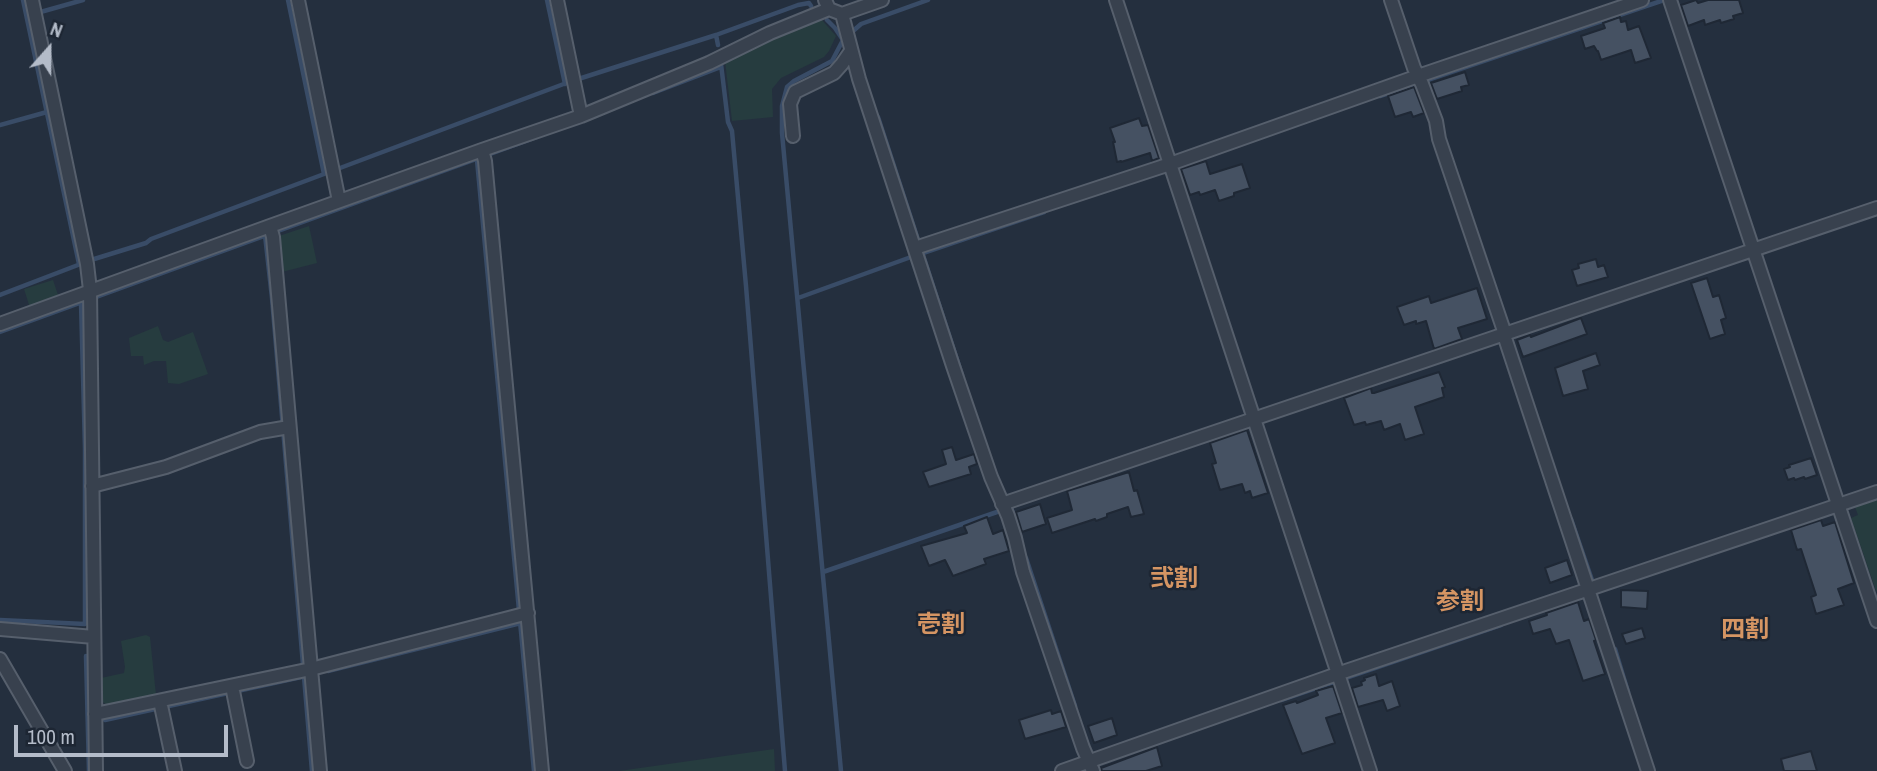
<!DOCTYPE html>
<meta charset="utf-8">
<style>
body{margin:0}
#map{position:relative;width:1877px;height:771px;overflow:hidden;background:#242f3e;font-family:"Archivo Narrow",sans-serif}
canvas{display:block}
.north{position:absolute;left:14px;top:14px;width:70px;height:70px;-webkit-text-stroke:5px #1d2633;paint-order:stroke;rotate:21deg;font-size:19px;font-weight:700;line-height:28px;text-align:center;color:#b4bcc9}
.north::after{content:'';display:block;margin:auto;width:24px;height:32px;background:#b4bcc9;clip-path:polygon(50% 0,100% 100%,50% 72%,0 100%)}
.scale{position:absolute;left:14px;top:725px;width:214px;height:32px;box-sizing:border-box;border:4px solid #b4bcc9;border-top:0;padding-left:9px;font-size:21px;line-height:24px;white-space:nowrap;color:#b4bcc9;-webkit-text-stroke:5px #1d2633;paint-order:stroke}
</style>
<div id="map">
<canvas width="1877" height="771"></canvas>
<div class="north">N</div>
<div class="scale">100 m</div>
</div>
<script>
const context = document.querySelector('canvas').getContext('2d');
context.lineJoin = 'round';
function paint(path, color) { context.fillStyle = color; context.fill(path, 'evenodd'); }
const shape = rows => new Path2D(rows.map(r => 'M' + r).join(''));
function trace(path, color, width, dash) { context.strokeStyle = color; context.lineWidth = width; context.lineCap = dash ? 'butt' : 'round'; context.setLineDash(dash || []); context.stroke(path); }
function label(font, color, halo, rows, align = 'center') {
  context.font = font + ' "Archivo Narrow","Noto Sans JP",sans-serif'; context.lineWidth = 5; context.setLineDash([]); context.textBaseline = 'middle'; context.strokeStyle = halo; context.fillStyle = color; for (const [text, x, y, turn = 0] of rows) {
    context.save(); context.translate(x, y); context.rotate((+turn || 0) * Math.PI / 180); context.textAlign = isNaN(turn) ? turn : align; if (halo) context.strokeText(text, 0, 0); context.fillText(text, 0, 0); context.restore();
  }
}
paint(shape([
 [821,19,836,36,829,51,824,57,781,78,772,89,773,117,732,121,725,61,774,36],
 [309,226,317,263,282,272,279,236],
 [53,280,59,298,30,308,24,289],
 [158,326,163,340,168,342,193,332,208,374,179,384,168,383,166,361,154,361,144,365,143,356,131,356,129,338],
 [1877,500,1877,590,1876,591,1851,518,1858,515,1855,507],
 [146,635,150,637,156,695,109,706,101,701,101,678,124,673,125,667,121,641],
 [774,749,775,771,619,771]
]), '#263c3f');
trace(shape([
 [23,0,79,264],
 [288,0,324,174],
 [547,0,565,84],
 [37,13,83,0],
 [827,20,835,28,843,40],
 [716,35,718,45],
 [721,64,728,122,732,131,746,286,785,771],
 [653,93,721,67],
 [1380,96,1661,1],
 [878,117,962,375],
 [0,125,47,112],
 [477,160,534,771],
 [265,235,272,298,312,771],
 [923,253,1044,212],
 [0,295,91,260,146,243,151,239,569,82,716,35,798,5,809,3,811,6],
 [798,298,911,257],
 [0,332,537,137],
 [1010,504,1020,536],
 [1571,519,1593,583],
 [1026,558,1075,706],
 [823,572,997,512],
 [0,620,85,624,85,449,81,303],
 [1615,649,1628,692],
 [86,656,89,771],
 [328,671,521,623],
 [1281,700,1501,625],
 [105,720,306,676],
 [841,771,782,133,782,106,787,87,794,81,832,61,843,40,861,24,928,0]
]), '#394c67', 4.5);
const building = shape([
 [1696,0,1698,3,1708,0,1739,0,1743,13,1733,16,1734,19,1721,23,1720,20,1705,25,1704,20,1688,26,1681,5,1696,0],
 [1620,17,1621,22,1626,21,1628,30,1639,26,1651,58,1635,63,1631,50,1601,60,1598,51,1597,51,1594,46,1585,49,1581,36,1605,28,1603,23,1620,17],
 [1465,72,1469,85,1461,87,1462,91,1437,99,1431,83,1465,72],
 [1414,87,1424,113,1413,117,1411,112,1395,117,1388,96,1414,87],
 [1139,118,1142,126,1148,125,1159,158,1152,161,1150,153,1121,162,1121,161,1117,162,1113,142,1115,142,1110,128,1139,118],
 [1206,161,1210,174,1242,164,1250,188,1234,193,1234,196,1219,201,1215,190,1200,195,1199,192,1190,195,1181,169,1206,161],
 [1596,259,1598,267,1604,265,1608,277,1577,286,1572,270,1579,268,1578,264,1596,259],
 [1707,278,1713,297,1719,295,1726,318,1721,320,1725,334,1710,339,1691,283,1707,278],
 [1477,288,1487,319,1458,328,1462,339,1434,349,1426,321,1416,324,1416,321,1404,325,1397,307,1429,296,1431,303,1477,288],
 [1581,318,1587,334,1523,357,1517,340,1530,335,1531,337,1581,318],
 [1596,353,1600,365,1583,371,1588,389,1563,396,1555,368,1596,353],
 [1439,372,1445,387,1442,388,1444,397,1415,407,1424,434,1405,440,1400,424,1384,430,1381,421,1366,425,1365,422,1354,425,1344,398,1371,388,1372,393,1374,393,1439,372],
 [1247,430,1268,493,1252,498,1250,491,1245,493,1242,484,1220,490,1212,464,1216,463,1210,443,1247,430],
 [952,447,956,460,974,454,977,464,969,467,971,474,929,487,923,472,946,464,942,450,952,447],
 [1811,458,1817,475,1805,479,1804,477,1795,480,1794,478,1788,480,1784,469,1790,467,1789,465,1811,458],
 [1129,472,1134,491,1137,490,1144,514,1131,517,1128,507,1107,514,1107,517,1096,521,1095,519,1052,533,1047,518,1072,510,1067,491,1129,472],
 [1040,504,1046,524,1022,532,1016,512,1040,504],
 [987,517,993,534,1003,530,1009,551,984,559,986,564,953,576,945,560,929,566,921,546,967,533,964,526,987,517],
 [1821,520,1823,526,1835,522,1854,583,1838,589,1844,605,1816,614,1811,597,1816,595,1801,549,1797,550,1791,530,1821,520],
 [1567,560,1572,575,1550,583,1545,568,1567,560],
 [1621,590,1648,591,1647,609,1621,607,1621,590],
 [1578,602,1584,621,1589,619,1596,640,1594,641,1605,674,1583,681,1569,640,1556,644,1550,629,1533,634,1529,621,1547,615,1546,613,1578,602],
 [1642,628,1645,638,1626,644,1622,634,1642,628],
 [1376,674,1379,686,1392,681,1400,706,1387,711,1383,700,1358,707,1352,688,1362,685,1361,682,1365,680,1364,678,1376,674],
 [1333,686,1342,713,1326,718,1335,743,1302,754,1283,705,1296,701,1297,703,1318,695,1316,691,1333,686],
 [1051,710,1052,714,1061,711,1066,727,1025,739,1019,720,1051,710],
 [1112,718,1117,735,1094,743,1088,726,1112,718],
 [1157,747,1162,766,1146,771,1102,771,1101,768,1157,747],
 [1811,751,1817,771,1784,771,1781,759,1811,751]
]);
paint(building, '#455162');
trace(building, '#1f2835', 2);
const minor = shape([
 [32,0,87,264,90,290,96,771],
 [298,0,339,201],
 [557,0,581,116],
 [825,0,829,9,842,14,882,0],
 [1116,0,1370,771],
 [1391,0,1414,68,1422,84,1436,121,1439,139,1503,328,1504,335,1648,771],
 [1670,0,1877,621],
 [842,14,859,79,953,366,991,477,1008,516,1015,538,1023,572,1083,748,1093,771],
 [793,136,790,104,795,92,834,73,842,64,851,51],
 [482,150,485,161,542,771],
 [270,226,273,237,320,771],
 [915,248,1170,164,1418,76,1642,0],
 [0,324,270,226,482,150,581,116,709,63,770,33,829,9],
 [92,486,166,467,260,432,289,427],
 [1002,504,1877,208],
 [0,629,94,637],
 [0,659,65,771],
 [232,686,247,761],
 [160,701,175,771],
 [95,714,311,669,528,613],
 [1062,771,1337,674,1877,492]
]);
trace(minor, '#565f6c', 16);
trace(minor, '#38414e', 12);
label('bold 24px', '#d59563', '#1d2633', [
 ["弐割",1174,580],
 ["参割",1460,603],
 ["壱割",941,626],
 ["四割",1745,631]
]);
</script>
